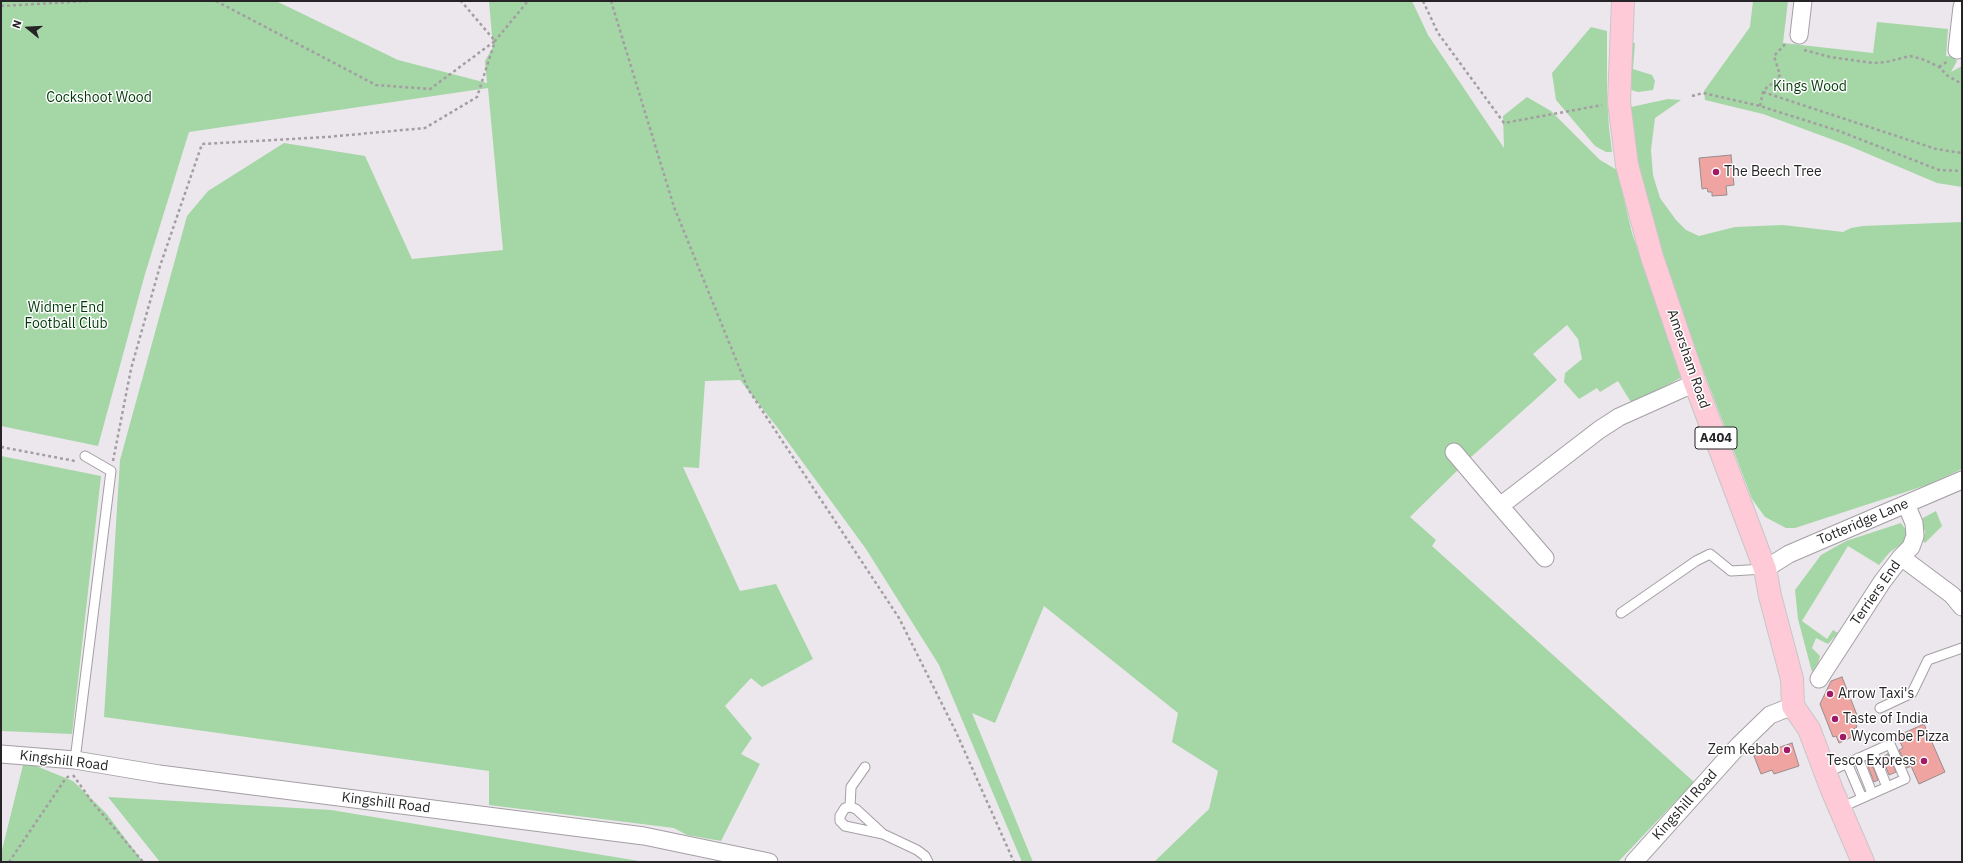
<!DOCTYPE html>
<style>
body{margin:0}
#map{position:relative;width:1963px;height:863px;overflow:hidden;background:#ece7ec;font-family:"IBM Plex Sans",sans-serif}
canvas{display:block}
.frame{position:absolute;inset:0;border:2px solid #262426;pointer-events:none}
.north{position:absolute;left:8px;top:8px;width:40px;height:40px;-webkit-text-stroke:3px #fff;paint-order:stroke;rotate:288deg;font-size:11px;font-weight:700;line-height:16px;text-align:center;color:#262426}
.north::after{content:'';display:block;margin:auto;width:14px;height:18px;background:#262426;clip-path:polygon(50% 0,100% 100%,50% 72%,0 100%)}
</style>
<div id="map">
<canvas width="1963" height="863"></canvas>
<div class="frame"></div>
<div class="north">N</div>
</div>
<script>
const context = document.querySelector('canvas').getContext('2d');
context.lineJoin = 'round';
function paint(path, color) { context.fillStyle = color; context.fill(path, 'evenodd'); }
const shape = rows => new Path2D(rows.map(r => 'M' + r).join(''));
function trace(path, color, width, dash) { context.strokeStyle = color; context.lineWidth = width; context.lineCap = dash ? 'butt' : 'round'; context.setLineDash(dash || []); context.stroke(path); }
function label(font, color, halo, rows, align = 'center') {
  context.font = font + ' "IBM Plex Sans",sans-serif'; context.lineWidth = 3; context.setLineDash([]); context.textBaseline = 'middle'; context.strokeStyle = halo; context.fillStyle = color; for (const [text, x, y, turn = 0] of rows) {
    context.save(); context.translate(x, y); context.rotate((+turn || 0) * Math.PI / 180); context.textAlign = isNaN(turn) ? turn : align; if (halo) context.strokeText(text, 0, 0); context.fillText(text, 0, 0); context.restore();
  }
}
paint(shape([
 [1,1,276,1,398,60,487,83,485,61,493,47,489,1,1412,1,1428,35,1504,148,1503,116,1527,97,1551,111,1600,160,1617,170,1632,233,1682,377,1632,404,1618,381,1600,392,1597,388,1579,399,1564,382,1565,373,1582,359,1578,339,1567,325,1533,354,1557,380,1470,458,1410,517,1436,540,1432,546,1694,782,1618,862,1154,862,1209,809,1218,771,1172,742,1178,713,1044,606,995,723,972,713,1033,862,1022,862,939,665,866,549,777,427,740,380,705,381,699,468,683,467,740,591,776,584,813,659,762,687,751,678,725,706,752,738,741,754,760,764,721,841,687,835,674,828,489,805,489,771,104,717,120,460,187,216,208,191,284,143,365,156,412,259,503,250,488,88,189,132,145,274,98,446,1,426],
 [1753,1,1788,1,1783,43,1873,53,1877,22,1948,29,1946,56,1953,57,1957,61,1951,72,1962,66,1962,187,1937,183,1847,145,1763,114,1705,100,1704,91,1750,27],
 [1591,27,1607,31,1607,94,1609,128,1612,152,1606,152,1595,146,1556,100,1552,73],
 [1630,42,1635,43,1633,69,1652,75,1655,81,1653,90,1638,92,1628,89],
 [1668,99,1681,100,1655,118,1651,150,1653,175,1660,198,1676,220,1686,230,1699,236,1735,227,1783,225,1843,232,1851,228,1863,226,1962,222,1962,469,1927,485,1795,528,1786,528,1765,517,1752,499,1682,314,1659,243,1634,148,1631,107],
 [1,456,101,476,72,734,1,731],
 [1936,511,1942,526,1925,543,1923,541,1925,532,1922,523,1923,518],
 [1901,523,1906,530,1906,537,1903,543,1890,552,1879,565,1848,546,1802,621,1827,639,1833,630,1838,633,1828,644,1816,638,1812,648,1820,656,1818,663,1812,672,1798,619,1795,590,1821,555,1846,541],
 [24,761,73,781,106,813,143,862,1,862,1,854],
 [108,797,331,810,645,862,160,862]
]), '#a5d6a6');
const building = shape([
 [1731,155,1734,185,1726,186,1727,195,1712,196,1712,192,1708,192,1707,188,1702,189,1699,158,1731,155],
 [1842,677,1857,715,1853,717,1857,727,1850,731,1852,737,1839,743,1836,736,1833,737,1820,704,1831,681,1842,677],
 [1924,724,1945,772,1919,784,1911,766,1907,768,1899,750,1903,748,1897,736,1924,724],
 [1792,743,1799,766,1774,774,1772,770,1761,774,1754,756,1792,743],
 [1888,754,1896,772,1889,775,1882,757,1888,754],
 [1871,762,1878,780,1874,782,1867,764,1871,762]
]);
paint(building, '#efa4a2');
trace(building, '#958e8e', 1);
const service = shape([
 [1621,613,1696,561,1710,554,1731,571,1764,569],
 [1880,708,1912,693,1928,660,1962,648],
 [1873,752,1887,787],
 [1858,758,1872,793],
 [75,760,111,471,85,456],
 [1847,763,1862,798],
 [1826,773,1890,744,1905,779,1840,808],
 [850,807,851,787,865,767],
 [883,834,856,809,850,807,845,808,840,816,840,821,845,826,883,834,917,850,925,856,928,862]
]);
const minor = shape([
 [1799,35,1803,1],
 [1957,50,1962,7],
 [1454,452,1500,506,1599,430,1619,417,1695,383],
 [1500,506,1545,558],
 [1901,557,1952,595,1962,607],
 [1765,569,1789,554,1962,480],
 [1819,679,1882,582,1901,557,1911,547,1915,536,1914,523,1906,504],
 [1,754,75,760,159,774,644,836,769,862],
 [1634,862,1739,745,1770,715,1793,706]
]);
const primary = shape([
 [1623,1,1619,102,1627,165,1652,257,1695,383,1765,569,1770,596,1792,679,1793,706,1809,729,1832,790,1863,862]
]);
trace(service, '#a49fa4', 11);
trace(minor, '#a49fa4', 19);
trace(primary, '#c7c6c7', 24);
trace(shape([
 [216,1,376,85,430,89,495,41,461,1],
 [611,1,674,207,748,389,899,618,956,732,1014,862],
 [1423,1,1438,33,1504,123,1602,105],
 [1,6,88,1],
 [1804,50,1830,57,1873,63,1886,62,1910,56,1925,60,1939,67,1948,76,1962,84],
 [1939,67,1948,61],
 [1763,92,1936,149,1962,153],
 [1692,96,1703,93,1760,106,1839,131,1939,170,1962,171],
 [1760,106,1763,92,1768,86,1774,83,1780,75,1774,56,1787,42],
 [1,447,75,461],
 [113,461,131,369,160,266,202,144,327,137,425,128,477,97,495,41,528,1],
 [73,775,93,803,143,862],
 [9,862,66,778,71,775]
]), '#a29ea2', 2.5, [3, 3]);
trace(service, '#fff', 9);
trace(minor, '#fff', 17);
trace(primary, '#ffcad7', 22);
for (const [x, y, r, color] of [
 [1716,172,4,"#a21a65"],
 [1830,694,4,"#a21a65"],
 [1835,719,4,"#a21a65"],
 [1843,737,4,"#a21a65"],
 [1787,750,4,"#a21a65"],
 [1924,761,4,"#a21a65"]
]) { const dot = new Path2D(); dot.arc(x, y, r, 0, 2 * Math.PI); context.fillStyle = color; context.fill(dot); trace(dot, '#fff', 1.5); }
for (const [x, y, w] of [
 [1716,438,42]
]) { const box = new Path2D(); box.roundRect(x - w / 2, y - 11, w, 22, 3); context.fillStyle = '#fff'; context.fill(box); trace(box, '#262426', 1); }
label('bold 13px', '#262426', null, [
 ["A404",1716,438]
]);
label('14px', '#003909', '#fff', [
 ["Kings Wood",1810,87],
 ["Cockshoot Wood",99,98],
 ["Widmer End",66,308],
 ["Football Club",66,324]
]);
label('14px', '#262426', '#fff', [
 ["The Beech Tree",1724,172],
 ["Arrow Taxi's",1838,694],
 ["Taste of India",1843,719],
 ["Wycombe Pizza",1851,737],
 ["Zem Kebab",1779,750,"right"],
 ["Tesco Express",1916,761,"right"]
], 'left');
label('14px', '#262426', '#fff', [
 ["Amersham Road",1688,359,71],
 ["Totteridge Lane",1863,522,-23],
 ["Terriers End",1876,593,-55],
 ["Kingshill Road",64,761,7],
 ["Kingshill Road",386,803,7],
 ["Kingshill Road",1685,805,-48]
]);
</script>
